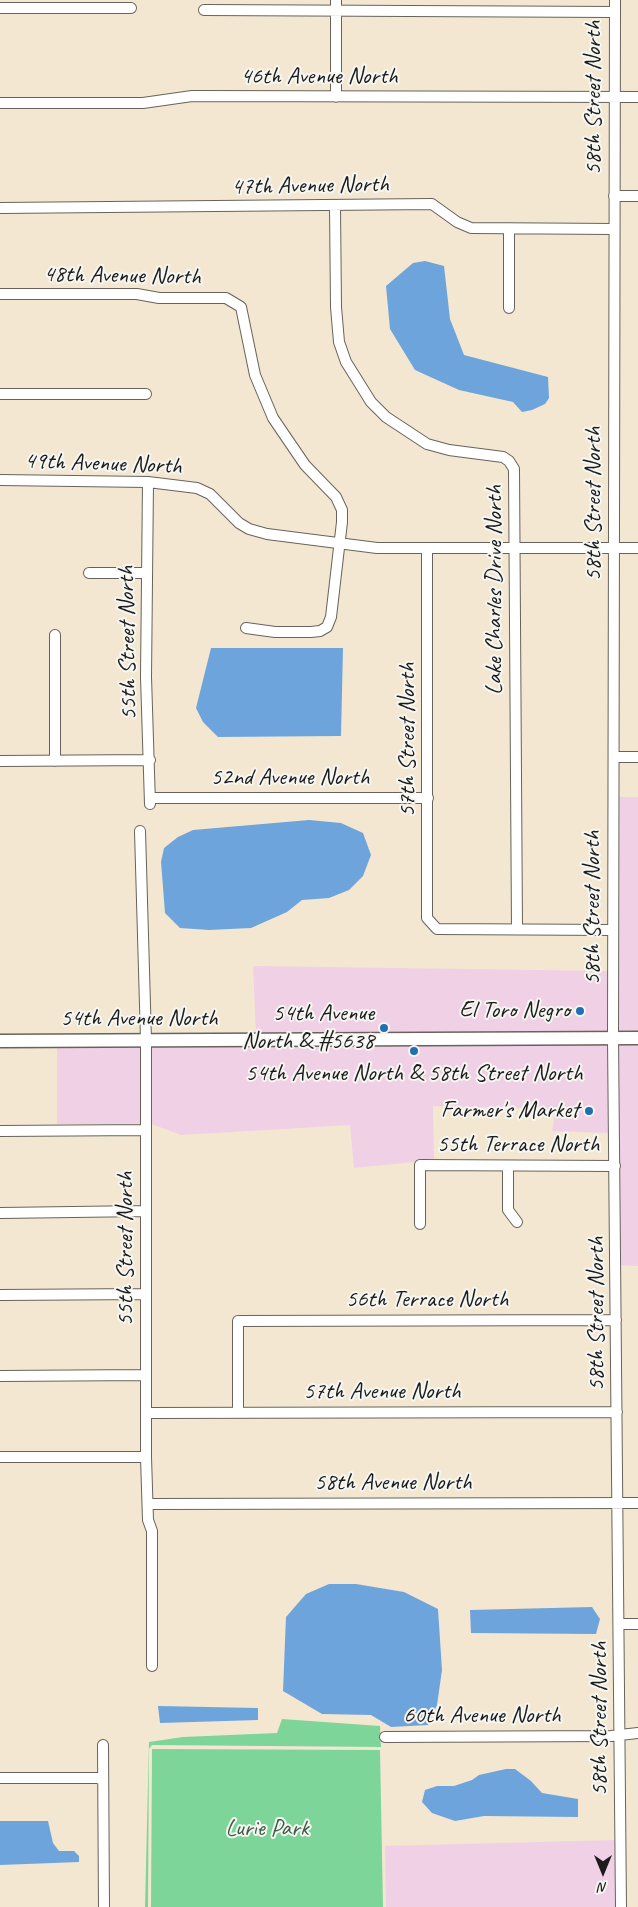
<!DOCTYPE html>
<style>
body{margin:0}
#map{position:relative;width:638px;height:1907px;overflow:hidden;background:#f3e7d2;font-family:Caveat,sans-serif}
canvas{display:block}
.north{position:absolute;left:578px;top:1847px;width:50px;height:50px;-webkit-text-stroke:4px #f6f6f2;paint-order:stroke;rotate:180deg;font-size:14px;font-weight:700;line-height:20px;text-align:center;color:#1c1c1c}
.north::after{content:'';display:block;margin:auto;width:18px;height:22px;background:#1c1c1c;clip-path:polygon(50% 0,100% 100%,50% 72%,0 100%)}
</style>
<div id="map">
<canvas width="638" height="1907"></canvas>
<div class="north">N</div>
</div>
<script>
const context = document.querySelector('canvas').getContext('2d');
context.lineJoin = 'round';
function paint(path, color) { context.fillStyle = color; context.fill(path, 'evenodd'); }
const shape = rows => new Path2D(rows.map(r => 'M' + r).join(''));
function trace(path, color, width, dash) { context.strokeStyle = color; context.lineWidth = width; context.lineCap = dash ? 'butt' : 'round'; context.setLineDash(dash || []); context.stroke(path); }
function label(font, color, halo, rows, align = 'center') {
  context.font = font + ' Caveat,sans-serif'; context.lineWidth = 4; context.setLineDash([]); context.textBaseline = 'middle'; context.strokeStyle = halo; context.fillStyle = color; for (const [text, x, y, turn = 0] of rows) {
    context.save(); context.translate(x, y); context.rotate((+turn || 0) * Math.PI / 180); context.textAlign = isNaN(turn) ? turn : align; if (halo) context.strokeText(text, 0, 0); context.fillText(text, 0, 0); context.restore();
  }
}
paint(shape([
 [618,797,638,797,638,1034,617,1034],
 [253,966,609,971,609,1034,256,1035],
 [609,1043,610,1133,552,1131,556,1109,433,1106,434,1160,354,1168,350,1125,181,1135,149,1123,150,1044],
 [617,1043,638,1043,638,1266,620,1265],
 [142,1044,141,1124,57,1124,57,1045],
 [616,1840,617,1907,386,1907,385,1846]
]), '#f0d0e5');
paint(shape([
 [282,1719,380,1726,381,1747,152,1745,149,1749,148,1907,145,1907,149,1742,183,1737,277,1733],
 [152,1749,380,1750,383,1907,151,1907]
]), '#7ed599');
paint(shape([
 [425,261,444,266,450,319,464,355,548,377,549,398,545,404,532,410,522,412,513,402,459,390,415,370,390,329,386,286,413,263],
 [211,648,343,648,341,736,218,737,203,722,196,708],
 [309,820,341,823,363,833,371,855,363,876,349,890,329,898,302,900,287,912,251,928,209,930,180,928,165,913,161,862,164,848,178,837,193,830],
 [329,1584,356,1584,404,1592,438,1609,442,1670,437,1705,428,1725,391,1727,371,1715,322,1714,283,1691,286,1617,306,1594],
 [592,1607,600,1619,596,1634,471,1633,470,1610],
 [158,1706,258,1708,258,1720,160,1723],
 [506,1769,515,1769,531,1781,542,1793,578,1799,578,1817,484,1816,455,1821,432,1813,422,1802,425,1790,437,1786,454,1786,472,1780,479,1775],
 [0,1821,48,1821,53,1843,59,1851,74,1851,79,1856,79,1862,0,1865]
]), '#6ea4dc');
const minor = shape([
 [615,0,613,1038,621,1907],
 [0,8,131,8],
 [204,10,614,12],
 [336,97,336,0],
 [0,103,143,103,192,96,638,97],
 [614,196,638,196],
 [335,207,336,307,339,342,346,362,371,402,386,417,427,444,449,450,503,457,509,461,514,469,517,929],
 [0,208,432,204,457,222,471,228,614,229],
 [509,229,509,308],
 [0,294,137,294,159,298,226,298,241,307,255,375,273,418,305,465,336,497,342,510,342,522,331,617,327,627,320,631,311,632,275,632,246,628],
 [0,394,146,394],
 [0,480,148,482,197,488,210,494,239,523,249,529,267,534,377,548,638,548],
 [148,482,146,677,150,804],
 [427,548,427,918,437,929,613,930],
 [89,573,147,573],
 [55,635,55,761],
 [614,757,638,757],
 [0,761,150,760],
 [151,798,428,798],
 [140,831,146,1040,146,1457,148,1520,152,1531,152,1666],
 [0,1131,145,1130],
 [508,1166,508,1210,517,1222],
 [0,1213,146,1211],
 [420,1224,420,1165,615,1166],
 [0,1295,145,1294],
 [0,1376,146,1375],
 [238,1412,238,1321,616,1320],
 [147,1413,617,1412],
 [0,1457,146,1457],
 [148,1504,638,1503],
 [619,1624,638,1624],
 [385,1737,611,1736,638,1733],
 [103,1745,104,1907],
 [0,1778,98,1778,103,1780]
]);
const major = shape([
 [0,1041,638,1038]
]);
trace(minor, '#67635c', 12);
trace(major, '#67635c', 15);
trace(minor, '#fff', 10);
trace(major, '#fff', 12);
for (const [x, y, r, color] of [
 [580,1011,5,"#1f6fb2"],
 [384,1028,5,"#1f6fb2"],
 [414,1051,5,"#1f6fb2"],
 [589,1111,5,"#1f6fb2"]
]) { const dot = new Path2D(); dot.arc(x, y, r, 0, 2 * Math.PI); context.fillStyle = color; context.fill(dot); trace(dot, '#f6f6f2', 2); }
label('24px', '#1c1c1c', '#f6f6f2', [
 ["46th Avenue North",319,77],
 ["58th Street North",594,98,-90],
 ["47th Avenue North",310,186,-1],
 ["48th Avenue North",122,276,1],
 ["49th Avenue North",103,464,2],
 ["58th Street North",594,504,-90],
 ["Lake Charles Drive North",495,590,-90],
 ["55th Street North",128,643,-91],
 ["57th Street North",408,740,-90],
 ["52nd Avenue North",290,778],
 ["58th Street North",593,908,-90],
 ["54th Avenue North",139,1019],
 ["55th Terrace North",518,1145],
 ["55th Street North",126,1249,-90],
 ["56th Terrace North",427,1300],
 ["58th Street North",597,1314,-90],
 ["57th Avenue North",382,1392],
 ["58th Avenue North",393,1483],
 ["60th Avenue North",482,1716],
 ["58th Street North",600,1719,-90]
]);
label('24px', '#1c1c1c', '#f6f6f2', [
 ["El Toro Negro",570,1011],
 ["54th Avenue",374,1014],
 ["North & #5638",374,1042],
 ["54th Avenue North & 58th Street North",414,1074,"center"],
 ["Farmer's Market",579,1111]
], 'right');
label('24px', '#3e5d48', '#f6f6f2', [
 ["Lurie Park",267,1829]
]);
</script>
